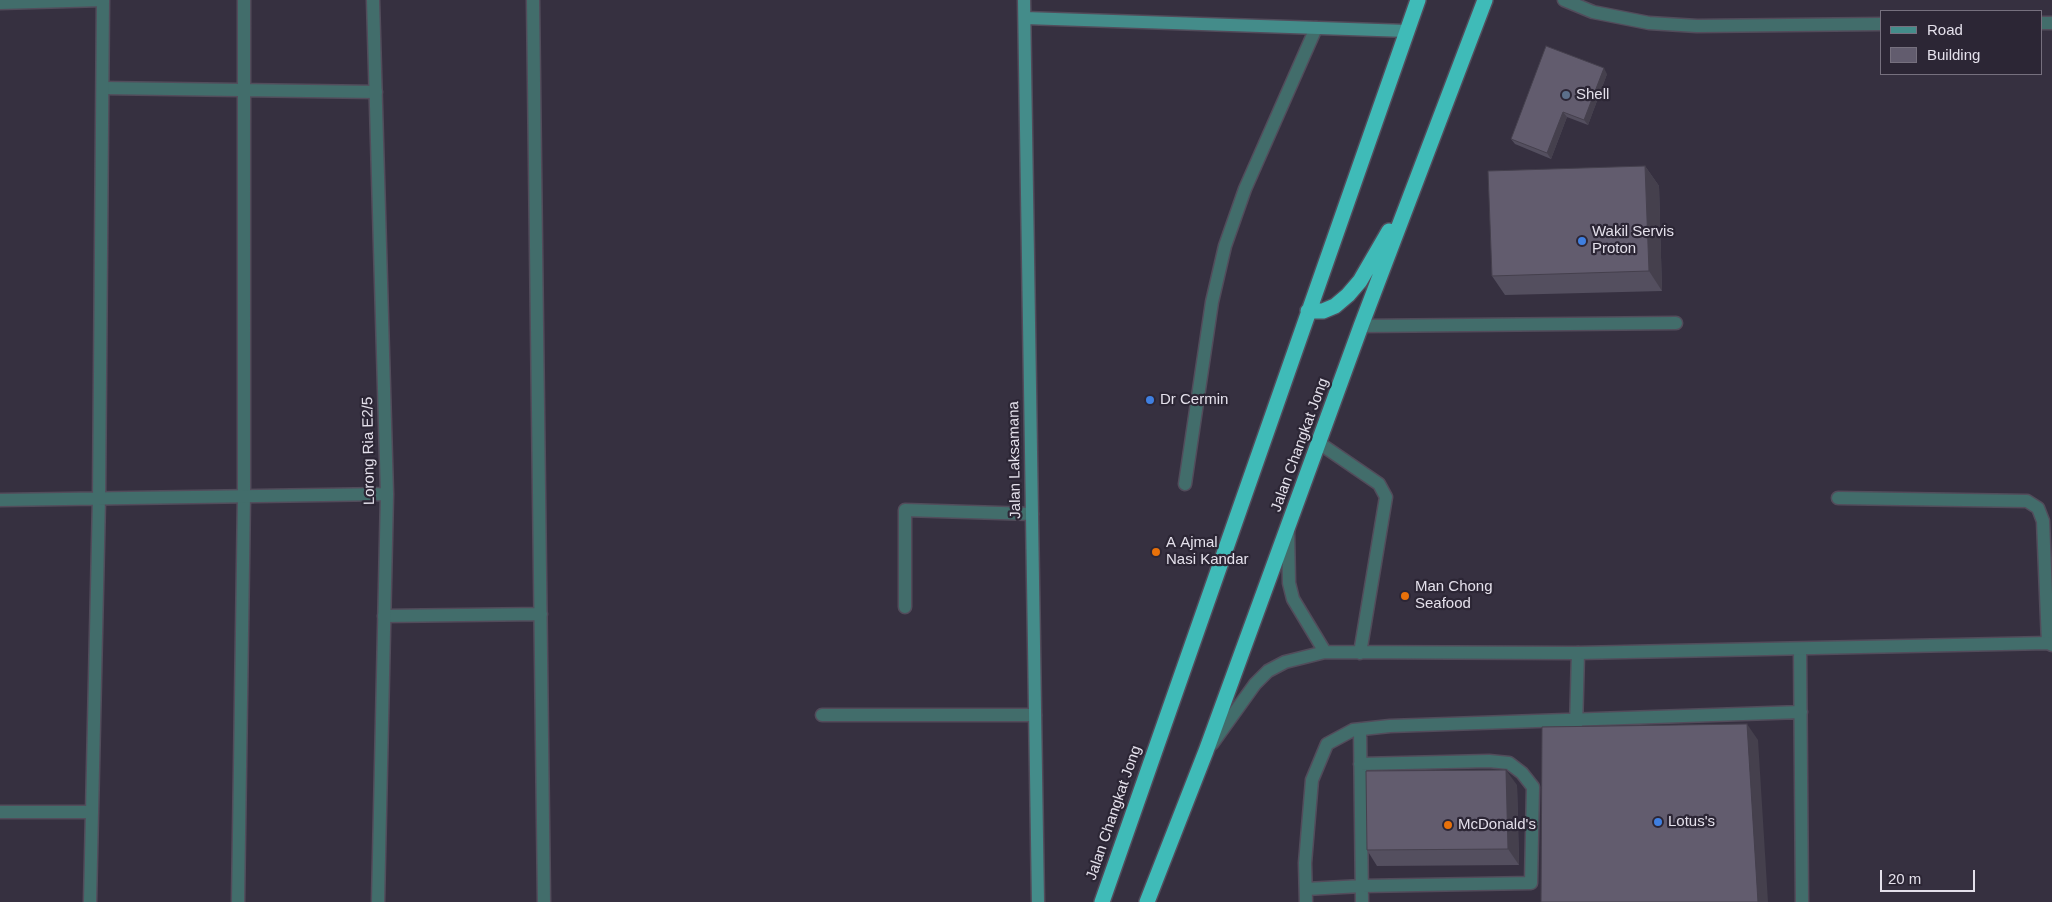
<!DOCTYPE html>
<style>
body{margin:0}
#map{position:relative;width:2052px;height:902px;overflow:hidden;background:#363040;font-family:Arial,sans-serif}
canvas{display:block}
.legend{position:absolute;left:1880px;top:10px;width:162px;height:65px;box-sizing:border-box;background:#2c2635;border:1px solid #76707e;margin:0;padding:6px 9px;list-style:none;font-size:15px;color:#e4e0eb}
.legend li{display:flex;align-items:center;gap:10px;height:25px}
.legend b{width:25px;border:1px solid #76707e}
.scale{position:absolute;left:1880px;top:870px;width:95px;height:22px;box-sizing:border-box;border:2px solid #e4e0eb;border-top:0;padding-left:6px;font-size:15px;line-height:18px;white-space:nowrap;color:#e4e0eb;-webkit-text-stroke:4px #2c2635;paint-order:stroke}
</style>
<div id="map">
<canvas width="2052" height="902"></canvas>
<ul class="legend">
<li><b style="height:6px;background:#448c8a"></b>Road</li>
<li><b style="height:14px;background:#625c6e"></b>Building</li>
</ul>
<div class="scale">20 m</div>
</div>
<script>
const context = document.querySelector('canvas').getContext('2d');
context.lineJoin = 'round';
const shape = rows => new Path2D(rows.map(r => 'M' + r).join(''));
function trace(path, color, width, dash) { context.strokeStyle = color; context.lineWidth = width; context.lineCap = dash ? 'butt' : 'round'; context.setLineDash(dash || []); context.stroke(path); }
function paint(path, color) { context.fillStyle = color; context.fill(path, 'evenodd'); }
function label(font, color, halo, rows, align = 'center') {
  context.font = font + ' Arial,sans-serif'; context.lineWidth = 4.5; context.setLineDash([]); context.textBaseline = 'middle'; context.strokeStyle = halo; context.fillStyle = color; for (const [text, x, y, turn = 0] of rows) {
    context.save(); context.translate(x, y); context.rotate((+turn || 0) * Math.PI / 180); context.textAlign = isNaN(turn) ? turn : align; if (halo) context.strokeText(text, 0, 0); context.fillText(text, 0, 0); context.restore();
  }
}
const lane = shape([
 [533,0,544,902],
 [103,88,376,92],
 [1361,326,1676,323],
 [1185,484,1212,302,1225,246,1245,189,1316,28],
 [1838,498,2027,501,2038,508,2043,521,2048,643],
 [905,607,905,510,1032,514],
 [384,616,541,614],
 [1800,649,1802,902],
 [822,715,1035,715],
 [1576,728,1578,653],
 [1360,730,1362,902],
 [1306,889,1362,886,1531,883,1533,787,1522,773,1509,763,1489,761,1360,764],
 [238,902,244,496,244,0],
 [1306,902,1305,863,1312,780,1327,744,1353,730,1390,726,1801,712]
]);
const street = shape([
 [373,0,387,494,378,902],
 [1564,0,1593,12,1649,23,1697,26,1881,24],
 [0,3,103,0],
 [2041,23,2052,23],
 [1319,443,1379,484,1386,497,1360,653],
 [0,500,387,494],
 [1288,530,1289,583,1293,599,1325,652],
 [1212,744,1255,684,1268,671,1285,662,1325,652,1578,653,2048,643,2052,645],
 [0,812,91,812],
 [90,902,99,499,103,0]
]);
const secondary = shape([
 [1024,0,1038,902],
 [1025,18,1407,31]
]);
const highway = shape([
 [1308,311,1323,311,1335,306,1348,295,1360,281,1389,231],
 [1102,902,1418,0],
 [1147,902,1206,751,1361,326,1485,0]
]);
trace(lane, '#524c5b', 15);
trace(street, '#524c5b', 15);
trace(secondary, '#524c5b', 15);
trace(highway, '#524c5b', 18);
trace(lane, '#426d6b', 12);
trace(street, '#426d6b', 12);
trace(secondary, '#448c8a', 12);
trace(highway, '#3fbbb8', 15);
paint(shape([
 [1607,74,1588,125,1567,117,1551,159,1515,144,1511,139],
 [1645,166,1659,186,1662,291,1505,295,1492,276],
 [1517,785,1519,865,1377,866,1367,850]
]), '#544f5f');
paint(shape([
 [1604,68,1607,74,1588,125,1584,120],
 [1563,112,1567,117,1551,159,1547,153],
 [1645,166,1659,186,1662,291,1649,271],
 [1747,724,1758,740,1768,902,1758,902],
 [1506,770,1517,785,1519,865,1508,849]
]), '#45404d');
const building = shape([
 [1546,46,1604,68,1584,120,1563,112,1547,153,1511,139,1546,46],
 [1645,166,1649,271,1492,276,1488,171,1645,166],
 [1747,724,1758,902,1541,902,1542,727,1747,724],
 [1506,770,1508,849,1367,850,1366,771,1506,770]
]);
paint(building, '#625c6e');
trace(building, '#45404d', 1);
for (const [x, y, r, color] of [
 [1566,95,5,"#5c6f8a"],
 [1582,241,5,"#3f7fe0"],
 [1150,400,5,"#3f7fe0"],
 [1156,552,5,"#e8710a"],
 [1405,596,5,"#e8710a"],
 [1658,822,5,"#3f7fe0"],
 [1448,825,5,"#e8710a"]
]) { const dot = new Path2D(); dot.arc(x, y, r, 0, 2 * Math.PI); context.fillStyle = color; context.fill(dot); trace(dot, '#2c2635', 2); }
label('15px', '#e4e0eb', '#2c2635', [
 ["Shell",1576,95],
 ["Wakil Servis",1592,232],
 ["Proton",1592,249],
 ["Dr Cermin",1160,400],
 ["A Ajmal",1166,543],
 ["Nasi Kandar",1166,560],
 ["Man Chong",1415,587],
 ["Seafood",1415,604],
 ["Lotus's",1668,822],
 ["McDonald's",1458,825]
], 'left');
label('15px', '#e4e0eb', '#2c2635', [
 ["Jalan Changkat Jong",1300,445,-70],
 ["Lorong Ria E2/5",369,451,-91],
 ["Jalan Laksamana",1015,460,-91],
 ["Jalan Changkat Jong",1114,813,-71]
]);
</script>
